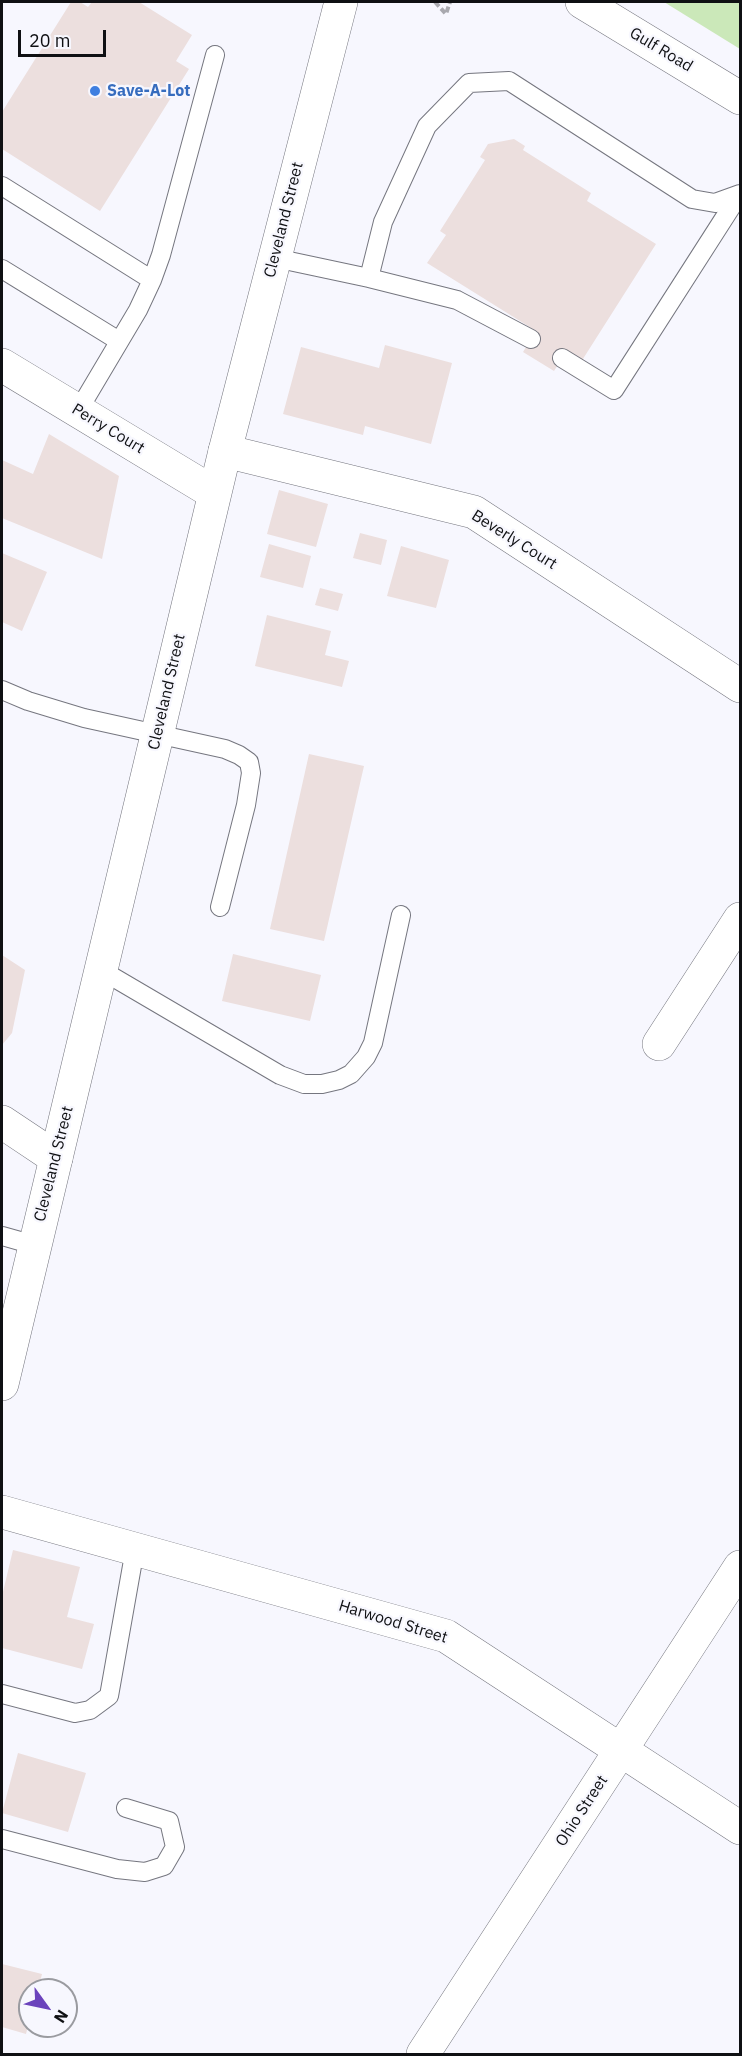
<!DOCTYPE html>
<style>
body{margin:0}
#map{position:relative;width:742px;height:2056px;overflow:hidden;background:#f7f7fe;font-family:"IBM Plex Sans",sans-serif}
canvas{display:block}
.frame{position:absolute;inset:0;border:3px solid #0f1013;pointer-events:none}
.north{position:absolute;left:18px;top:1978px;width:60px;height:60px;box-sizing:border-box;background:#f7f7fe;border:2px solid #9a9ba0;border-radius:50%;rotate:123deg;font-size:16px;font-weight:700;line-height:24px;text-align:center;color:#0f1013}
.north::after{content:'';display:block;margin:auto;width:21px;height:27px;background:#6b43bc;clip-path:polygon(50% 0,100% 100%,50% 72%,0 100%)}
.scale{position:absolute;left:18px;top:30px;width:88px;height:27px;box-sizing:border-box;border:3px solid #0f1013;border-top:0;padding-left:8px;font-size:18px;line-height:21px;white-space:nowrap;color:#0f1013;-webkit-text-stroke:4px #f7f7fe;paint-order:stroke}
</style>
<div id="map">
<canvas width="742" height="2056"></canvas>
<div class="frame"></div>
<div class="north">N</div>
<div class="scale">20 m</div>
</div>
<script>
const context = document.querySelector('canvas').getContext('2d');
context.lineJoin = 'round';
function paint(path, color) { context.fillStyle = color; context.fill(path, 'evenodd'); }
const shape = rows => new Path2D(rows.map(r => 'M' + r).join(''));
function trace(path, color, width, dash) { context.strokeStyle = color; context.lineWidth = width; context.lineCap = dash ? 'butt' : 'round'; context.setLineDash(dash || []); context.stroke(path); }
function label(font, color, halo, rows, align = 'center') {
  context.font = font + ' "IBM Plex Sans",sans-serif'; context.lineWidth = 4.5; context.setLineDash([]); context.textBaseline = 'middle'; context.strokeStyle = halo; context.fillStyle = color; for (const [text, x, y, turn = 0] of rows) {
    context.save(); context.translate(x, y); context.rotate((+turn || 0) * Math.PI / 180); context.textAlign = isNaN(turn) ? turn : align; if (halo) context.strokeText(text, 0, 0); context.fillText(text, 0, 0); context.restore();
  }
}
paint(shape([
 [664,2,740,2,740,49]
]), '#cbe8b9');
paint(shape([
 [71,2,80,2,88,7,92,2,139,2,192,35,176,61,189,69,100,211,2,149,2,112],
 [514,139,525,146,523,150,591,193,587,201,656,244,581,362,566,352,554,371,523,352,536,331,427,263,446,235,440,231,485,160,480,157,488,144],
 [385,345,452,363,431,444,365,426,363,435,283,414,301,347,379,368],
 [49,434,119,476,102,559,2,518,2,460,33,474],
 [279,490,328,504,316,547,267,534],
 [360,533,387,540,381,565,353,558],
 [269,544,311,556,303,588,260,577],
 [401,546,449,560,436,608,387,596],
 [2,553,47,572,22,631,2,622],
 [320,588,343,594,338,611,315,605],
 [267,615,331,631,325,655,349,661,342,687,255,666],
 [309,754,364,766,324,941,270,929],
 [233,954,321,975,310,1021,222,1001],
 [2,955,25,970,12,1033,2,1045],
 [13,1550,80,1567,67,1617,94,1624,82,1669,2,1648,2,1596],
 [18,1753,86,1773,68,1832,2,1813],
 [2,1964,42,1974,38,1990,30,1990,30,2018,26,2034,2,2027]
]), '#ecdfde');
const service = shape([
 [2,186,152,280],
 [275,258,369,278,383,222,427,126,469,83,509,81,692,199,715,203,740,194],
 [2,269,119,341],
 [369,278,457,300,531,339],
 [562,358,614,390,739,195],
 [78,411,138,310,152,280,161,255,215,55],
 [2,690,28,701,84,718,225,749,239,755,249,762,251,773,246,805,220,907],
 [101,970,280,1075,304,1084,322,1084,339,1080,351,1074,366,1057,373,1043,401,915],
 [2,1236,34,1245],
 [2,1694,75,1713,90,1710,109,1696,135,1549],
 [2,1839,117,1869,145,1872,164,1866,175,1847,169,1821,126,1808]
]);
const minor = shape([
 [2,365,214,493],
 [225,451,474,512,740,686],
 [659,1044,740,919],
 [2,1122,56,1158],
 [2,1512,446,1636,740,1828],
 [423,2054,740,1567]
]);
const tertiary = shape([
 [582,2,740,98]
]);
const secondary = shape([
 [2,1384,225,451,341,2]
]);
trace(service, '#75767f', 20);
trace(minor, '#75767f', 34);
trace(tertiary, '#75767f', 34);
trace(secondary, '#75767f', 34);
trace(shape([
 [435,2,446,14,450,2]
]), '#a9a9af', 4, [6, 3]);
trace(service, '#fff', 18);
trace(minor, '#fff', 33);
trace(tertiary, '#fff', 33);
trace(secondary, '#fff', 33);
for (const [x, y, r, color] of [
 [95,91,6,"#3f7fe0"]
]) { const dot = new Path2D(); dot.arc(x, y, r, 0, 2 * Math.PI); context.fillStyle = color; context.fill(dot); trace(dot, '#f7f7fe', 2); }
label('16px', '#0f1013', '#f7f7fe', [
 ["Gulf Road",661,50,31],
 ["Cleveland Street",284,220,-76],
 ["Perry Court",108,429,31],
 ["Beverly Court",514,540,32],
 ["Cleveland Street",167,692,-77],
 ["Cleveland Street",54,1164,-76],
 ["Harwood Street",393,1622,17],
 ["Ohio Street",582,1811,-57]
]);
label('bold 16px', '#366cbe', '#f7f7fe', [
 ["Save-A-Lot",107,91]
], 'left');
</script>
